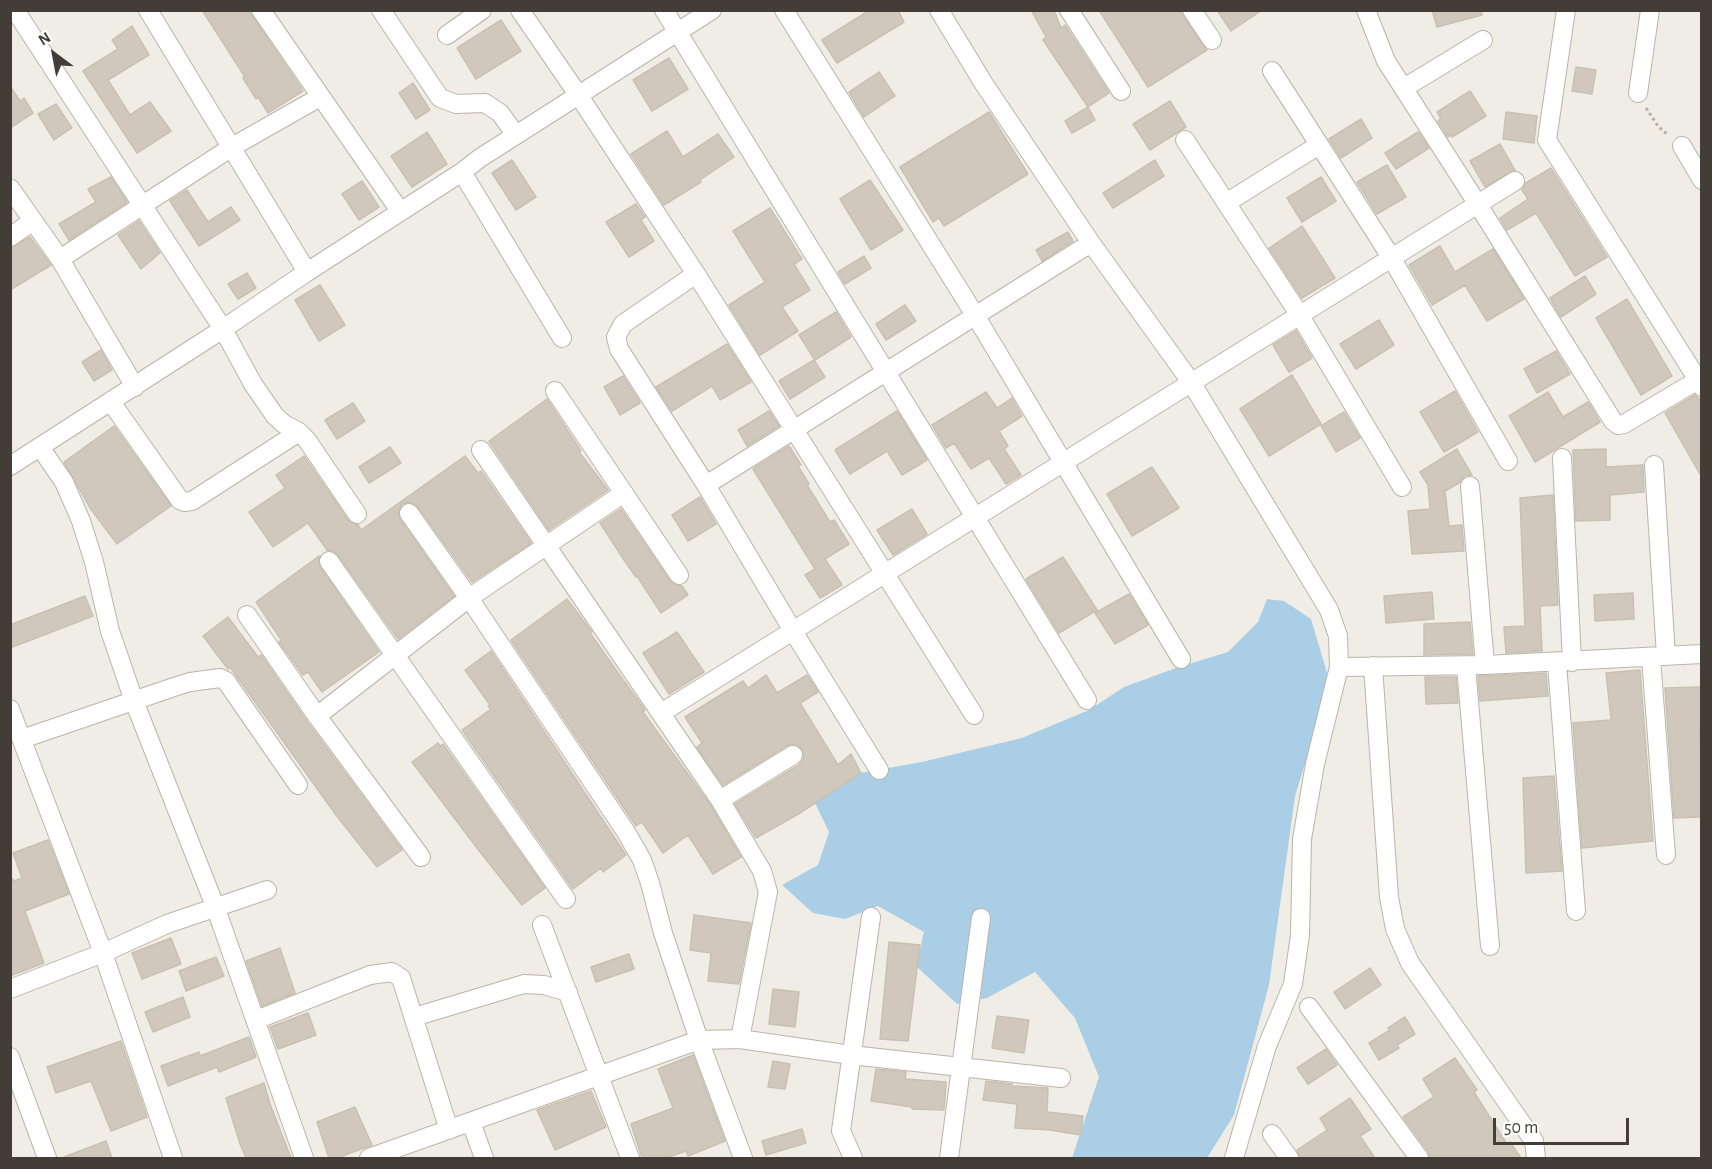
<!DOCTYPE html>
<style>
body{margin:0}
#map{position:relative;width:1712px;height:1169px;overflow:hidden;background:#f0ede6;font-family:"Alegreya Sans",sans-serif}
canvas{display:block}
.frame{position:absolute;inset:0;border:12px solid #423d36;pointer-events:none}
.north{position:absolute;left:24px;top:24px;width:60px;height:60px;-webkit-text-stroke:4px #fff;paint-order:stroke;rotate:328deg;font-size:16px;font-weight:700;line-height:24px;text-align:center;color:#423d36}
.north::after{content:'';display:block;margin:auto;width:21px;height:27px;background:#423d36;clip-path:polygon(50% 0,100% 100%,50% 72%,0 100%)}
.scale{position:absolute;left:1493px;top:1118px;width:136px;height:27px;box-sizing:border-box;border:3px solid #423d36;border-top:0;padding-left:8px;font-size:18px;line-height:21px;white-space:nowrap;color:#423d36;-webkit-text-stroke:4px #fff;paint-order:stroke}
</style>
<div id="map">
<canvas width="1712" height="1169"></canvas>
<div class="frame"></div>
<div class="north">N</div>
<div class="scale">50 m</div>
</div>
<script>
const context = document.querySelector('canvas').getContext('2d');
context.lineJoin = 'round';
function paint(path, color) { context.fillStyle = color; context.fill(path, 'evenodd'); }
const shape = rows => new Path2D(rows.map(r => 'M' + r).join(''));
function trace(path, color, width, dash) { context.strokeStyle = color; context.lineWidth = width; context.lineCap = dash ? 'butt' : 'round'; context.setLineDash(dash || []); context.stroke(path); }
paint(shape([
 [1267,599,1284,601,1311,619,1330,683,1295,796,1269,985,1234,1115,1207,1158,1072,1158,1099,1077,1075,1018,1035,972,987,998,957,1004,916,966,924,932,878,906,845,919,813,913,782,885,818,865,829,832,815,803,854,774,922,762,1022,738,1089,710,1124,687,1176,668,1228,652,1258,622]
]), '#a9cee6');
const building = shape([
 [202,10,248,10,303,91,268,113,258,97,256,99,243,78,245,77,202,10],
 [870,10,898,10,904,22,837,63,822,40,870,10],
 [1031,10,1054,10,1061,28,1065,25,1109,93,1088,107,1043,40,1046,37,1031,10],
 [1099,10,1181,10,1183,16,1207,50,1148,87,1099,10],
 [1217,10,1262,10,1231,31,1217,10],
 [1432,10,1481,10,1482,15,1437,27,1432,10],
 [501,20,521,51,476,79,457,48,501,20],
 [132,26,149,55,108,80,130,115,150,102,171,131,137,153,83,71,118,49,112,40,132,26],
 [669,58,688,89,652,111,633,80,669,58],
 [1576,67,1596,70,1592,94,1572,91,1576,67],
 [879,72,895,96,864,117,849,92,879,72],
 [413,83,430,110,416,119,399,93,413,83],
 [10,86,20,101,24,98,33,113,10,128,10,86],
 [1470,91,1486,116,1452,137,1451,135,1448,137,1438,121,1441,118,1437,112,1470,91],
 [1170,101,1186,127,1150,150,1133,124,1170,101],
 [56,104,72,128,54,140,38,114,56,104],
 [1088,107,1095,120,1072,133,1065,121,1088,107],
 [989,112,1028,174,944,226,939,218,933,222,900,167,989,112],
 [1506,112,1537,116,1534,143,1503,139,1506,112],
 [1361,119,1372,138,1341,158,1329,139,1361,119],
 [667,131,683,157,718,134,734,157,700,180,701,182,664,205,631,154,667,131],
 [427,132,447,164,412,187,391,156,427,132],
 [1418,132,1429,148,1396,169,1385,153,1418,132],
 [1500,144,1515,170,1485,187,1470,161,1500,144],
 [512,160,536,197,516,210,492,173,512,160],
 [1155,160,1164,176,1113,208,1103,193,1155,160],
 [1387,165,1406,197,1377,214,1357,182,1387,165],
 [1551,168,1607,257,1575,276,1536,213,1507,230,1500,218,1528,199,1522,190,1526,183,1551,168],
 [111,177,127,202,69,240,59,224,96,202,88,189,111,177],
 [1321,177,1336,201,1302,222,1287,198,1321,177],
 [870,180,903,230,871,250,840,199,870,180],
 [362,181,379,207,359,220,342,194,362,181],
 [187,190,208,222,231,207,240,220,199,246,170,201,187,190],
 [636,204,645,217,641,220,654,241,629,257,606,222,636,204],
 [770,208,802,259,794,264,810,290,782,307,798,331,760,355,729,305,765,282,733,231,770,208],
 [139,221,160,253,141,269,118,235,139,221],
 [1302,226,1335,278,1302,298,1269,248,1302,226],
 [1068,232,1073,241,1042,261,1036,250,1068,232],
 [30,237,51,265,10,290,10,248,30,237],
 [1440,246,1455,272,1493,249,1524,299,1487,321,1465,285,1432,305,1409,265,1440,246],
 [864,256,871,268,845,284,838,272,864,256],
 [247,273,256,288,238,299,228,284,247,273],
 [1585,276,1596,294,1561,317,1550,298,1585,276],
 [320,285,345,325,319,341,295,300,320,285],
 [1627,299,1672,376,1641,395,1596,318,1627,299],
 [905,305,916,321,886,340,876,324,905,305],
 [836,312,851,337,815,360,799,335,836,312],
 [1379,320,1394,345,1356,369,1340,344,1379,320],
 [1296,331,1312,358,1289,372,1273,345,1296,331],
 [727,344,751,382,720,400,712,386,672,411,656,387,727,344],
 [101,350,112,370,94,381,82,362,101,350],
 [1556,351,1570,374,1537,393,1524,369,1556,351],
 [814,360,825,377,790,399,779,381,814,360],
 [1292,375,1321,424,1269,456,1240,409,1292,375],
 [623,376,640,403,620,415,604,387,623,376],
 [1455,391,1478,432,1444,452,1420,412,1455,391],
 [986,392,997,408,1012,398,1022,416,999,431,1008,446,1004,449,1021,475,1006,484,989,458,971,469,954,443,946,448,932,425,986,392],
 [1548,392,1563,417,1588,402,1600,422,1535,462,1509,416,1548,392],
 [1695,395,1701,401,1701,476,1665,413,1695,395],
 [547,399,581,451,579,452,608,490,549,530,489,441,547,399],
 [353,403,365,421,337,439,325,420,353,403],
 [769,411,779,426,747,446,738,430,769,411],
 [897,411,927,460,902,475,887,451,850,474,835,450,897,411],
 [1344,412,1360,438,1336,452,1321,426,1344,412],
 [114,426,171,506,117,544,90,508,64,462,114,426],
 [789,446,801,465,798,466,809,484,807,485,830,522,834,520,849,544,825,559,842,585,820,598,805,575,815,569,753,469,789,446],
 [390,447,401,463,369,483,359,467,390,447],
 [1457,449,1472,475,1464,476,1459,483,1445,491,1449,526,1462,525,1464,551,1412,554,1408,511,1430,509,1428,485,1420,472,1457,449],
 [1606,449,1606,467,1643,465,1644,492,1610,495,1610,520,1576,521,1573,450,1606,449],
 [304,456,348,520,358,525,361,530,465,456,478,473,481,471,531,543,472,582,418,507,409,502,402,504,398,513,400,519,454,596,398,639,338,555,333,551,327,550,308,523,273,547,249,512,285,488,276,475,304,456],
 [1152,467,1179,508,1132,536,1107,494,1152,467],
 [1553,495,1558,605,1540,606,1542,651,1506,653,1504,627,1525,626,1520,498,1553,495],
 [700,497,716,524,688,541,672,515,700,497],
 [621,509,670,581,675,585,682,586,688,595,661,613,637,576,636,577,624,560,600,523,621,509],
 [912,509,927,534,893,555,877,530,912,509],
 [319,556,320,567,379,652,322,692,308,672,303,675,279,642,281,640,280,638,256,602,319,556],
 [1063,557,1097,610,1059,633,1026,579,1063,557],
 [1432,592,1434,619,1386,623,1384,596,1432,592],
 [1633,593,1634,619,1595,621,1594,595,1633,593],
 [1129,594,1148,625,1115,644,1095,613,1129,594],
 [85,596,93,616,10,648,10,625,85,596],
 [567,599,592,632,590,633,616,670,645,710,643,712,711,806,741,857,713,874,688,835,663,853,642,822,636,826,511,640,567,599],
 [228,617,258,657,261,655,308,723,402,850,377,867,336,815,230,667,228,669,203,636,228,617],
 [1470,622,1473,654,1424,655,1424,624,1470,622],
 [677,632,704,672,669,694,643,653,677,632],
 [491,651,626,855,603,872,601,868,573,889,462,730,491,709,488,706,490,705,465,670,491,651],
 [1640,670,1653,841,1582,848,1573,723,1610,720,1611,719,1606,673,1640,670],
 [1546,673,1548,696,1480,701,1478,676,1546,673],
 [766,675,777,693,807,675,818,692,800,703,838,765,851,754,861,773,800,813,756,838,735,804,799,765,803,760,803,750,798,745,788,745,723,785,697,747,702,743,685,717,743,681,748,688,766,675],
 [1425,677,1456,677,1458,703,1426,704,1425,677],
 [1701,687,1701,723,1699,723,1701,765,1701,817,1674,818,1665,688,1701,687],
 [438,743,440,746,443,744,545,888,522,905,480,852,412,762,438,743],
 [1554,776,1562,871,1526,873,1523,778,1554,776],
 [48,840,69,894,25,911,44,963,10,976,10,876,14,881,22,878,13,853,48,840],
 [694,915,751,923,739,984,708,981,711,953,690,950,694,915],
 [171,938,181,964,142,979,132,953,171,938],
 [889,942,920,945,908,1041,880,1039,889,942],
 [280,948,295,993,262,1006,246,961,280,948],
 [629,954,634,969,596,982,591,967,629,954],
 [216,957,224,976,186,991,179,971,216,957],
 [1370,968,1381,985,1345,1009,1334,992,1370,968],
 [773,989,799,992,795,1027,769,1024,773,989],
 [183,997,190,1017,153,1032,145,1012,183,997],
 [308,1013,316,1035,278,1049,270,1027,308,1013],
 [997,1016,1029,1020,1024,1053,992,1048,997,1016],
 [1405,1017,1415,1034,1397,1045,1399,1048,1379,1060,1369,1043,1390,1030,1388,1028,1405,1017],
 [249,1037,256,1057,219,1072,217,1067,168,1086,161,1066,199,1052,200,1056,249,1037],
 [121,1041,147,1117,111,1131,91,1081,56,1093,47,1067,121,1041],
 [1326,1049,1337,1065,1308,1084,1297,1068,1326,1049],
 [693,1055,725,1141,688,1156,686,1151,666,1158,642,1158,631,1124,673,1108,658,1069,693,1055],
 [1455,1058,1477,1090,1474,1092,1507,1144,1510,1142,1521,1158,1430,1158,1428,1151,1403,1117,1434,1097,1423,1079,1455,1058],
 [773,1061,790,1064,785,1089,768,1087,773,1061],
 [876,1069,906,1072,905,1079,946,1082,944,1110,912,1109,912,1107,871,1101,876,1069],
 [986,1081,1012,1084,1012,1086,1048,1088,1047,1112,1083,1116,1081,1135,1050,1130,1015,1128,1017,1104,983,1100,986,1081],
 [264,1083,270,1104,291,1158,246,1158,240,1144,226,1098,264,1083],
 [591,1091,606,1127,555,1150,537,1110,591,1091],
 [1350,1098,1371,1129,1360,1136,1375,1158,1300,1158,1297,1150,1327,1130,1320,1118,1350,1098],
 [355,1107,372,1145,337,1158,329,1158,317,1122,355,1107],
 [802,1129,806,1143,766,1155,762,1141,802,1129],
 [106,1141,112,1158,64,1158,64,1157,106,1141]
]);
paint(building, '#d0c8bd');
trace(building, '#cac0b1', 1.5);
const minor = shape([
 [15,10,223,329,253,384,275,416,284,424,299,432,307,440,357,514],
 [148,10,307,272],
 [261,10,400,211],
 [381,10,440,98,456,104,485,103,500,113,516,135],
 [520,10,579,96,696,274,974,715],
 [664,10,1087,700],
 [784,10,975,315,1181,659],
 [939,10,984,84,1091,243,1191,382,1329,610,1338,636,1339,667,1315,764,1302,839,1300,935,1293,984,1267,1046,1234,1158],
 [1069,10,1121,91],
 [1192,10,1212,40],
 [1366,10,1386,61,1477,203,1613,421,1618,425,1624,424,1698,380,1702,387],
 [1566,10,1547,140,1698,380,1702,378],
 [447,35,482,10],
 [1272,71,1391,257,1508,461],
 [1404,88,1483,40],
 [1638,93,1650,10],
 [1185,140,1299,314,1402,487],
 [1682,146,1702,180],
 [462,172,562,338],
 [10,188,60,259,135,387],
 [1226,203,1319,145],
 [10,237,33,221],
 [60,259,232,147,320,97],
 [696,274,623,324,616,337,619,349,706,485,793,631,879,770],
 [555,391,679,575],
 [111,402,180,500,184,502,192,501,209,490,299,432],
 [40,447,64,482,81,521,94,562,110,631,134,701,215,906,304,1158],
 [481,450,720,800,762,871,768,892,740,1039],
 [1562,458,1572,662],
 [1654,465,1666,656],
 [10,466,223,329,307,272,462,172,480,158,712,10],
 [706,485,1091,243],
 [1470,486,1485,665],
 [409,513,469,598,626,832,642,860,650,883,663,933,699,1040,743,1158],
 [329,561,566,899],
 [247,615,317,716,421,857],
 [1651,658,1666,855],
 [1557,663,1576,911],
 [1373,666,1389,897,1395,929,1410,963,1534,1141,1536,1158],
 [1466,666,1490,946],
 [1339,667,1485,665,1702,654],
 [10,709,103,953,173,1158],
 [661,713,1515,181],
 [317,716,469,598,624,493],
 [22,739,174,687,190,682,220,678,226,681,298,785],
 [720,800,793,755],
 [542,925,630,1158],
 [10,989,103,953,167,924,267,890],
 [1309,1007,1419,1158],
 [414,1017,524,984,544,985,568,992],
 [256,1020,370,975,392,972,401,978,449,1130],
 [10,1057,47,1158],
 [471,1122,484,1158],
 [1272,1134,1289,1158],
 [369,1158,699,1040,740,1039,851,1055,1061,1078],
 [853,1158,841,1131,871,917],
 [949,1158,981,918]
]);
trace(minor, '#bbb4a9', 20);
trace(shape([
 [1646,108,1658,126,1668,135]
]), '#bab09d', 3, [3, 3]);
trace(minor, '#fff', 18);
</script>
